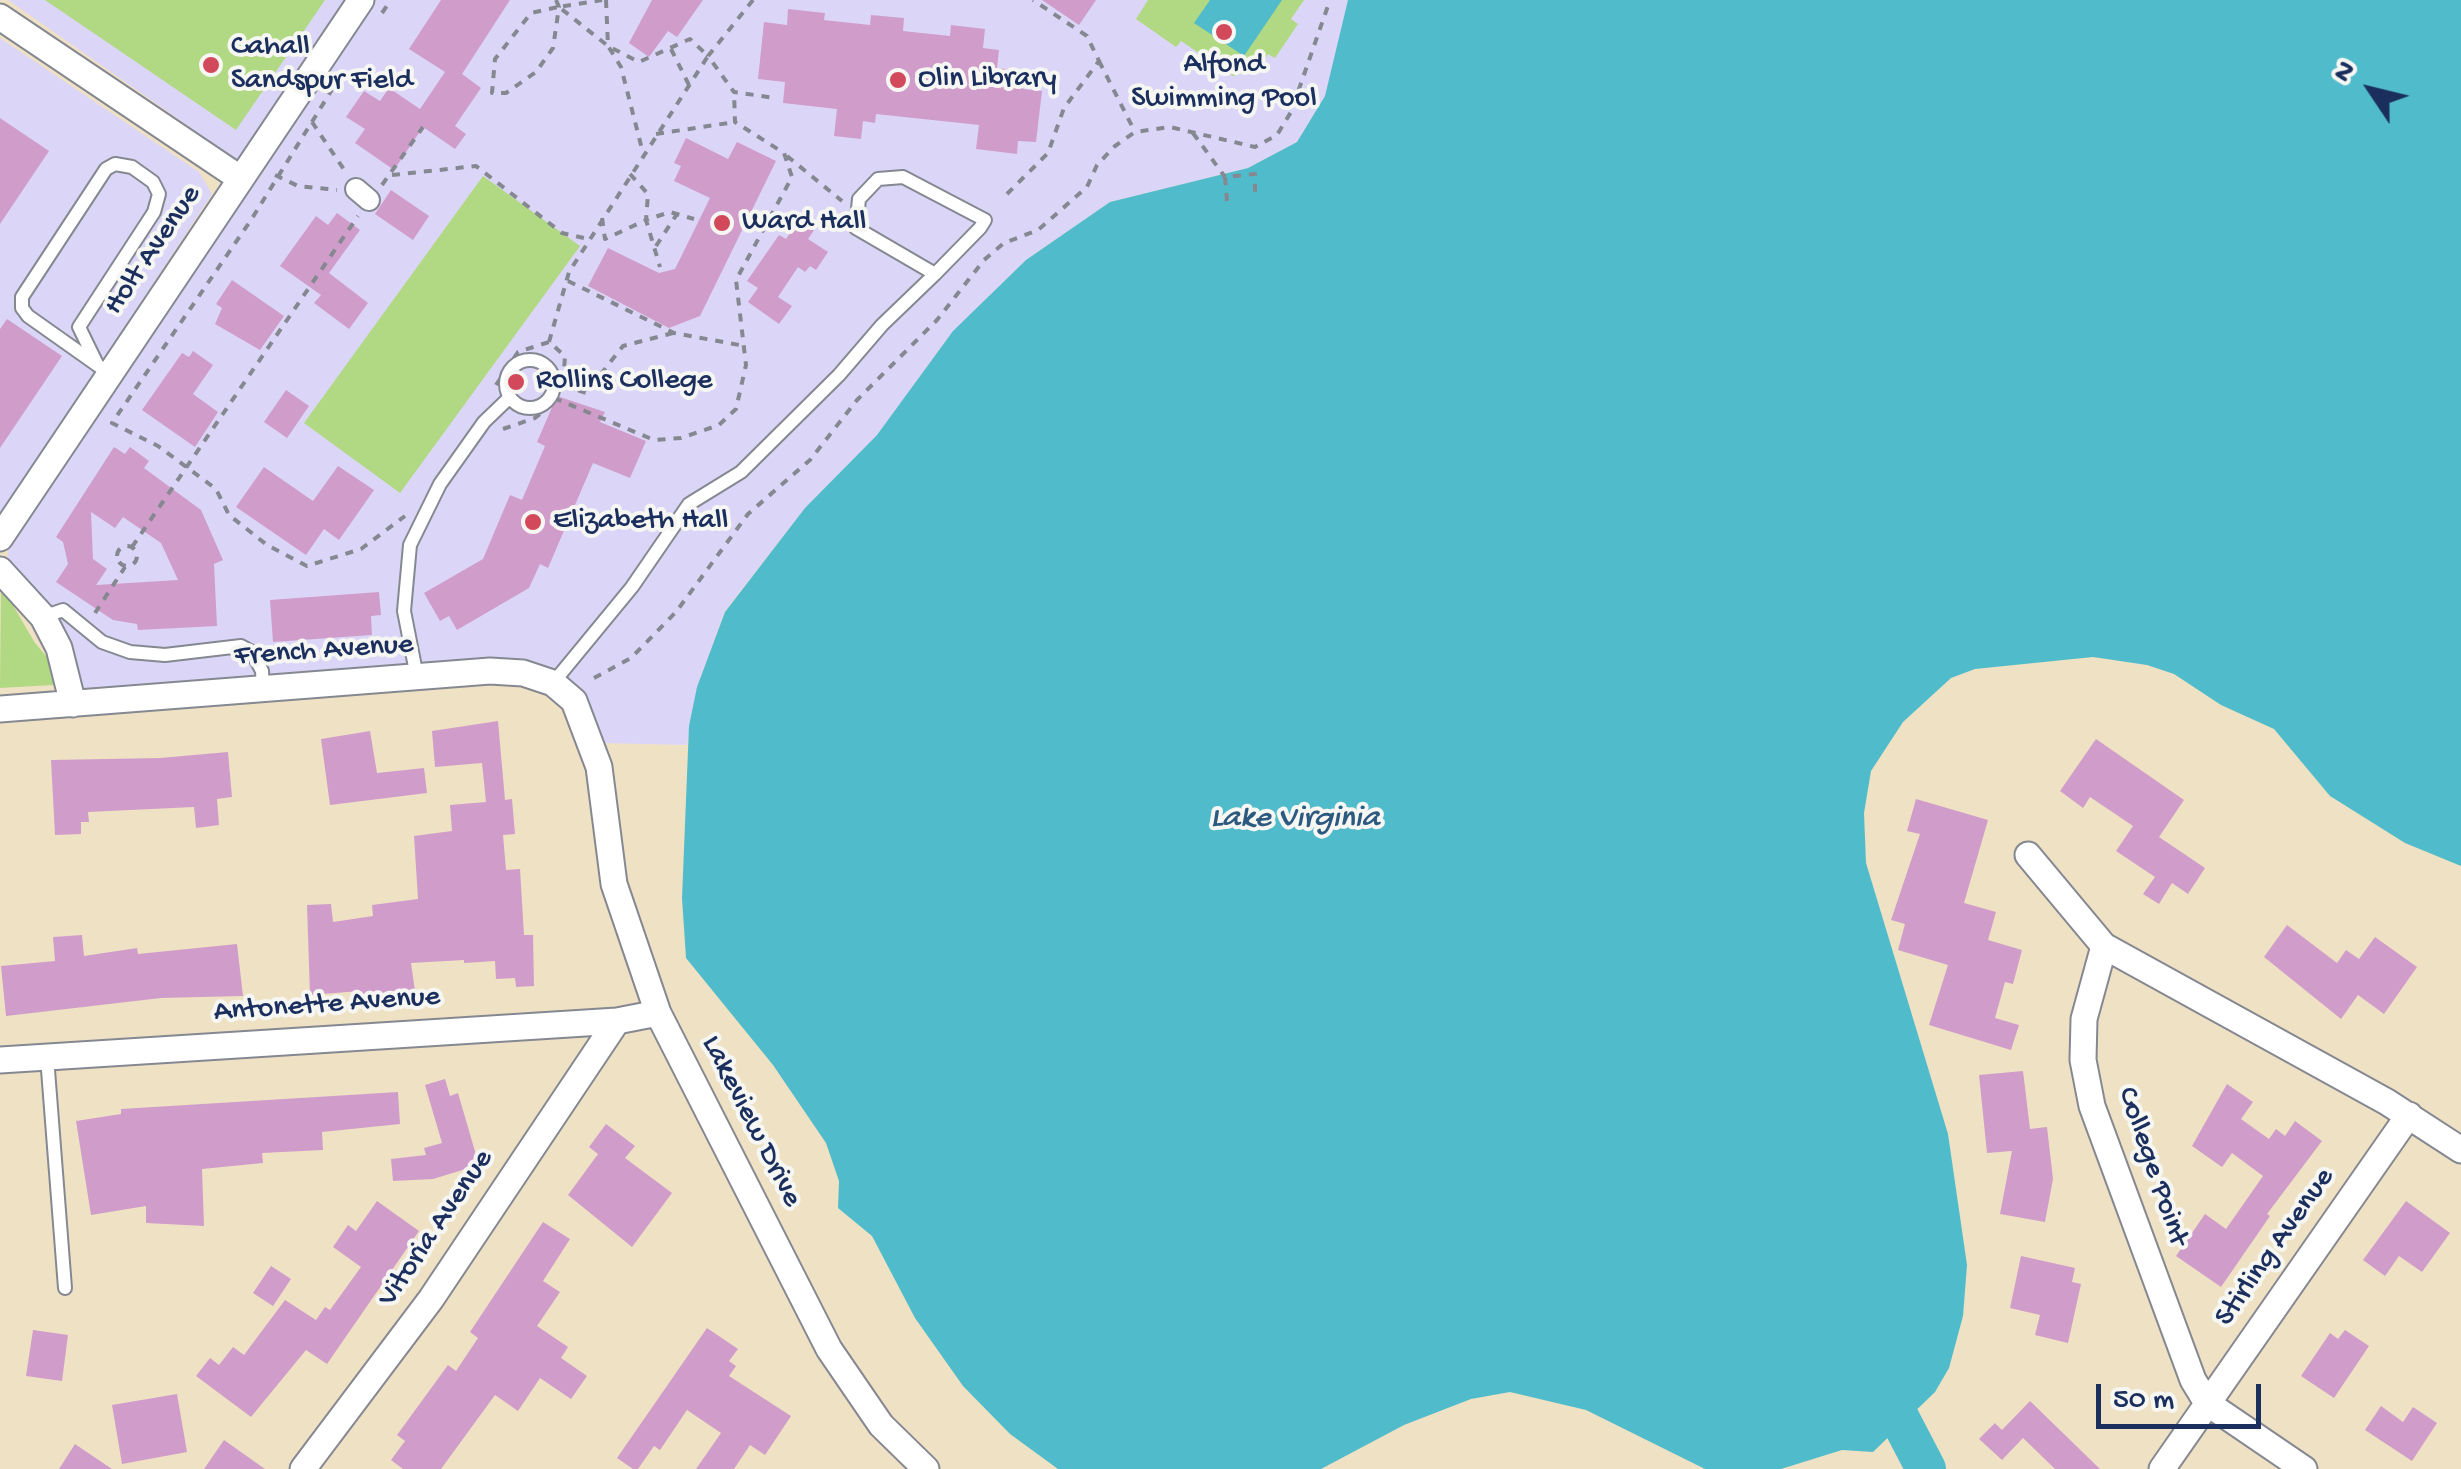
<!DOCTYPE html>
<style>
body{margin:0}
#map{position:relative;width:2461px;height:1469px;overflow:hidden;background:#efe1c4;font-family:"Gochi Hand",sans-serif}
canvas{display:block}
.north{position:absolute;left:2321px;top:40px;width:100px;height:100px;-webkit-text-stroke:8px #f6f6f2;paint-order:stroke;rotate:305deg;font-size:28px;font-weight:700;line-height:40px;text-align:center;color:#1b2f5e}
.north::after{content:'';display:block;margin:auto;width:35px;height:45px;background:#1b2f5e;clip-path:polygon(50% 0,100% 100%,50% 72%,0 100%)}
.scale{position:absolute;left:2096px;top:1384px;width:165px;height:45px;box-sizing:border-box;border:5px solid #1b2f5e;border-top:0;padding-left:12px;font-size:30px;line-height:35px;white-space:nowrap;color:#1b2f5e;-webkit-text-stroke:8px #f6f6f2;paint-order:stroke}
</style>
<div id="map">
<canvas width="2461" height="1469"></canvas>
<div class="north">N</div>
<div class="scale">50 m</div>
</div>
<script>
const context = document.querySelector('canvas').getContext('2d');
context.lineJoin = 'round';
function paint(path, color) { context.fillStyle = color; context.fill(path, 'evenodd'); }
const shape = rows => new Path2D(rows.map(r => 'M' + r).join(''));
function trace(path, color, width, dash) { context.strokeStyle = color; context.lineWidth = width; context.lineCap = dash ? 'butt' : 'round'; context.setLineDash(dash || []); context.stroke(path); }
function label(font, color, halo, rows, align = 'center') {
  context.font = font + ' "Gochi Hand",sans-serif'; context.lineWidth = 8; context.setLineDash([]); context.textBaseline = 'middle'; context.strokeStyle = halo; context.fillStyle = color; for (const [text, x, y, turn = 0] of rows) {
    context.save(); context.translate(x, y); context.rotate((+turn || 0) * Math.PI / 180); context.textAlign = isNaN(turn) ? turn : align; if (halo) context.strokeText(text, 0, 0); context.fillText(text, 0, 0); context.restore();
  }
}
paint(shape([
 [8,0,1348,0,1349,6,1325,96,1297,142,1248,168,1110,202,1026,260,953,331,877,435,805,508,725,611,697,687,687,745,600,743,546,670,86,692,78,685,7,566,9,541,257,174],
 [0,38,199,172,212,194,0,517]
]), '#dbd6f7');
paint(shape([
 [45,0,325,0,236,130],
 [1148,0,1304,0,1291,19,1298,24,1275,58,1268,54,1258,69,1233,76,1181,41,1176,47,1136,19],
 [483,176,580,246,400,493,304,423],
 [1,585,35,643,70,684,0,688]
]), '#b1d983');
paint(shape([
 [1210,0,1282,0,1244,56,1194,23],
 [1348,0,2461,0,2461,866,2405,843,2330,796,2274,729,2221,705,2174,674,2147,665,2093,657,1975,669,1951,678,1903,722,1871,771,1864,813,1866,863,1948,1134,1967,1265,1963,1316,1949,1368,1935,1392,1873,1452,1842,1450,1781,1469,1705,1469,1586,1410,1510,1392,1471,1399,1404,1425,1321,1469,1058,1469,1010,1434,963,1386,915,1318,872,1236,838,1208,839,1181,826,1143,773,1065,686,958,682,898,689,726,697,687,725,612,805,508,877,435,953,331,1026,260,1110,202,1248,168,1297,142,1325,96]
]), '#50bccb');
trace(shape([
 [1877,1375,1926,1469]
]), '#50bccb', 40);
paint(shape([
 [441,0,510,0,462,74,481,88,455,126,466,134,455,149,423,127,394,170,355,143,365,129,346,117,364,91,380,101,389,88,420,109,445,72,409,49],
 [652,0,703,0,677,37,668,31,649,57,629,43],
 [1042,0,1096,0,1079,25],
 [788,9,825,13,824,20,870,25,871,15,904,18,903,31,950,36,951,25,985,29,983,48,999,50,997,68,1025,71,1023,89,1042,91,1036,142,1018,141,1017,154,976,149,979,125,876,114,875,123,863,121,861,139,834,136,837,109,783,103,785,82,758,79,764,22,787,25],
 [0,118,49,151,0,224],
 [686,138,728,159,737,142,776,161,700,316,669,328,588,286,608,248,659,273,675,269,710,198,674,181,681,166,674,163],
 [391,190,429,216,413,240,375,214],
 [337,213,360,230,329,273,368,303,349,329,314,303,321,295,280,266,316,216,328,225],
 [799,220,814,230,808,239,828,252,816,270,810,266,805,272,798,267,778,297,792,306,779,324,748,302,758,288,747,281,779,235,786,239],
 [232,280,284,316,260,350,215,324,222,308,216,304],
 [7,319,62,356,0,448,0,329],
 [193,351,213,365,193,394,218,412,195,447,142,410,182,353,189,357],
 [286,390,309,406,287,438,264,422],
 [557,396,605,412,600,422,646,441,630,478,593,463,548,568,540,564,529,588,457,630,449,616,440,621,424,593,483,559,510,495,522,500,545,446,537,442],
 [114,447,125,454,130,447,149,461,144,468,201,510,223,560,214,564,217,626,138,630,137,624,113,620,56,582,68,564,63,542,56,537],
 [91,512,115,528,123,517,161,543,178,580,96,585,107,569,93,559],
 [338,466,374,490,339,540,324,529,306,555,236,507,264,467,313,501],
 [379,592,381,615,371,616,372,635,273,642,270,600],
 [498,721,505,800,512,799,515,834,503,835,506,870,520,869,524,935,533,935,534,986,516,987,515,978,496,979,495,961,464,963,464,960,411,963,415,991,361,998,360,991,310,995,307,905,331,904,333,922,373,916,372,905,418,899,414,836,452,831,450,805,486,802,482,763,435,767,432,731],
 [370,731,377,773,424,768,427,793,330,805,321,739],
 [2096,739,2184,800,2159,837,2205,868,2188,894,2172,883,2159,904,2143,894,2155,877,2116,851,2133,826,2090,797,2083,808,2060,791],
 [228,752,232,797,217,799,219,825,196,828,194,807,88,812,89,822,81,822,81,834,55,835,51,760,160,758],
 [1916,799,1988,820,1964,903,1996,912,1988,940,2022,950,2013,984,2005,982,1995,1018,2019,1025,2011,1050,1929,1025,1948,965,1898,950,1905,924,1891,920,1920,834,1907,831],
 [2287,925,2337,963,2346,950,2359,959,2375,937,2417,967,2384,1014,2358,995,2341,1019,2264,957],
 [82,935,84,956,137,948,138,954,237,944,243,996,161,998,6,1016,1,966,55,961,53,937],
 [2023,1071,2030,1129,2047,1127,2053,1179,2045,1222,2000,1214,2012,1151,1987,1153,1979,1075],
 [445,1079,450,1096,458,1093,479,1165,433,1179,393,1181,391,1159,426,1155,424,1148,442,1143,425,1085],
 [2227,1084,2253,1102,2241,1119,2269,1139,2276,1129,2285,1136,2295,1121,2322,1141,2267,1214,2270,1216,2221,1287,2176,1256,2205,1214,2226,1229,2263,1176,2232,1153,2222,1167,2192,1146],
 [398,1092,400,1124,322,1132,323,1150,262,1153,263,1163,202,1169,204,1226,146,1223,146,1206,91,1215,76,1121,121,1114,121,1109],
 [606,1124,635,1146,625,1158,672,1193,632,1247,568,1195,598,1154,589,1147],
 [377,1201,419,1231,327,1364,306,1350,251,1417,196,1376,210,1358,219,1365,233,1347,244,1355,285,1300,316,1320,325,1307,330,1310,361,1267,333,1247,348,1225,356,1231],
 [2406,1201,2450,1233,2422,1272,2399,1256,2385,1276,2363,1260],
 [543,1222,570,1239,543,1281,560,1292,537,1326,568,1347,561,1358,587,1376,571,1399,540,1378,518,1411,495,1395,441,1469,403,1469,391,1460,405,1441,397,1435,448,1365,456,1371,478,1338,470,1332],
 [2021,1256,2075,1268,2072,1282,2081,1284,2068,1343,2035,1335,2040,1315,2010,1308],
 [271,1266,291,1279,273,1306,253,1293],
 [707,1328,738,1349,729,1361,736,1366,729,1376,791,1416,765,1455,750,1445,734,1469,696,1469,721,1433,687,1410,660,1450,654,1446,638,1469,633,1469,617,1458],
 [33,1330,68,1335,62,1381,26,1376],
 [2345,1330,2369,1346,2334,1398,2301,1376,2330,1333,2338,1339],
 [177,1394,187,1452,122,1464,112,1405],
 [2030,1401,2100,1469,2055,1469,2023,1438,2002,1460,1979,1439,1995,1423,2002,1430],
 [2381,1406,2403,1422,2413,1407,2437,1423,2412,1461,2365,1430],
 [224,1440,265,1469,204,1469],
 [75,1444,112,1469,59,1469]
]), '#d09dca');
const service = shape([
 '506 384a24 24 0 1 1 48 0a24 24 0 1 1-48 0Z',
 [97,364,79,327,154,212,159,194,153,182,132,167,115,164,106,169,22,297,22,308,28,316,110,374],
 [43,617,63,610,102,642,130,652,165,655,241,646,252,652,262,671,263,689],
 [417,677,404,611,410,545,440,484,484,422,510,397],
 [553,683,632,587,689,504,741,472,839,375,882,325,935,274,980,228,985,220,903,177,878,179,859,199,856,228,935,274],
 [47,1057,65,1288]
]);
const pedestrian = shape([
 [356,189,369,200]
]);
const minor = shape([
 [0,17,241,179],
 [0,538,361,0],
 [0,570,43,617,59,648,73,704],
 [0,709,490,671,523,673,553,683,574,701,599,767,614,884,658,1013,829,1349,881,1425,926,1469],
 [2028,855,2104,946,2387,1102,2461,1150],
 [2104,946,2084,1019,2083,1060,2092,1106,2193,1380,2207,1403,2304,1469],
 [0,1060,617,1021,658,1013],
 [303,1469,431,1299,617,1021],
 [2162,1469,2409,1115]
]);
trace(service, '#858891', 16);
trace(pedestrian, '#858891', 24);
trace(minor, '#858891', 29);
trace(shape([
 [556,0,559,7,553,48,536,72,506,93,492,93,495,59,531,13,558,7],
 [606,0,608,46,621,67,643,153],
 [753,0,708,56,734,92,775,98],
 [382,13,391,0],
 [671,49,689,85],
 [1099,61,1135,132],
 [333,88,251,220,112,423,158,446,216,489,229,515,267,545,307,566,361,549,405,516],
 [312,122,345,171],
 [1193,133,1225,177],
 [656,134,735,122],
 [787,156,842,201],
 [630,174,648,194,646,220,670,212,694,219],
 [275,175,298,186,337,190],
 [392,175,476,166,562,233,588,239],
 [382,185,423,127],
 [1007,194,1048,153,1064,108,1099,61,1087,36,1033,0],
 [1227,201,1225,177,1255,174,1255,198],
 [602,218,605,239,646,220,660,267],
 [656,246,677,214],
 [568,281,674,333,745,346],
 [549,342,569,272,708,56,690,39,639,62,608,46,559,7,602,0],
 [496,385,518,352,549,342,565,356,563,385,546,409,535,418,503,429],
 [563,385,586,393,623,346,673,333],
 [554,398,654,440,681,438,719,425,736,409,746,365,736,280,792,177,784,153,735,122,734,92],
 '117 556a10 10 0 1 1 20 0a10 10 0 1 1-20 0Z',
 [132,547,358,216],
 [95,613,125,567],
 [594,678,631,658,676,612,748,514,810,460,857,400,937,320,984,260,1004,243,1038,230,1087,187,1097,165,1115,146,1135,132,1170,127,1255,147,1277,135,1291,112,1330,0]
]), '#858891', 4, [8, 8]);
trace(service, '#fff', 12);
trace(pedestrian, '#fff', 20);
trace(minor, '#fff', 25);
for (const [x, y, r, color] of [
 [1224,32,10,"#d1495b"],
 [211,65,10,"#d1495b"],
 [898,80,10,"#d1495b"],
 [722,223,10,"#d1495b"],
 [516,382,10,"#d1495b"],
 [533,522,10,"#d1495b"]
]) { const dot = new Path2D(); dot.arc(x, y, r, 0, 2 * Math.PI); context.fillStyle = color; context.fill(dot); trace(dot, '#f6f6f2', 4); }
label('30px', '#1b2f5e', '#f6f6f2', [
 ["Cahall",231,48],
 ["Sandspur Field",231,82],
 ["Alfond",1224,66,"center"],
 ["Swimming Pool",1224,100,"center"],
 ["Olin Library",918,80],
 ["Ward Hall",742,223],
 ["Rollins College",536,382],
 ["Elizabeth Hall",553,522]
], 'left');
label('30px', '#1b2f5e', '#f6f6f2', [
 ["Holt Avenue",154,251,-56],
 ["French Avenue",324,652,-4],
 ["Antonette Avenue",327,1006,-4],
 ["Lakeview Drive",750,1122,63],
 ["College Point",2151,1167,71],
 ["Vitoria Avenue",437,1229,-56],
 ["Stirling Avenue",2276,1248,-55]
]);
label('italic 32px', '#2b597f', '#f6f6f2', [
 ["Lake Virginia",1295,820]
]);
</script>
